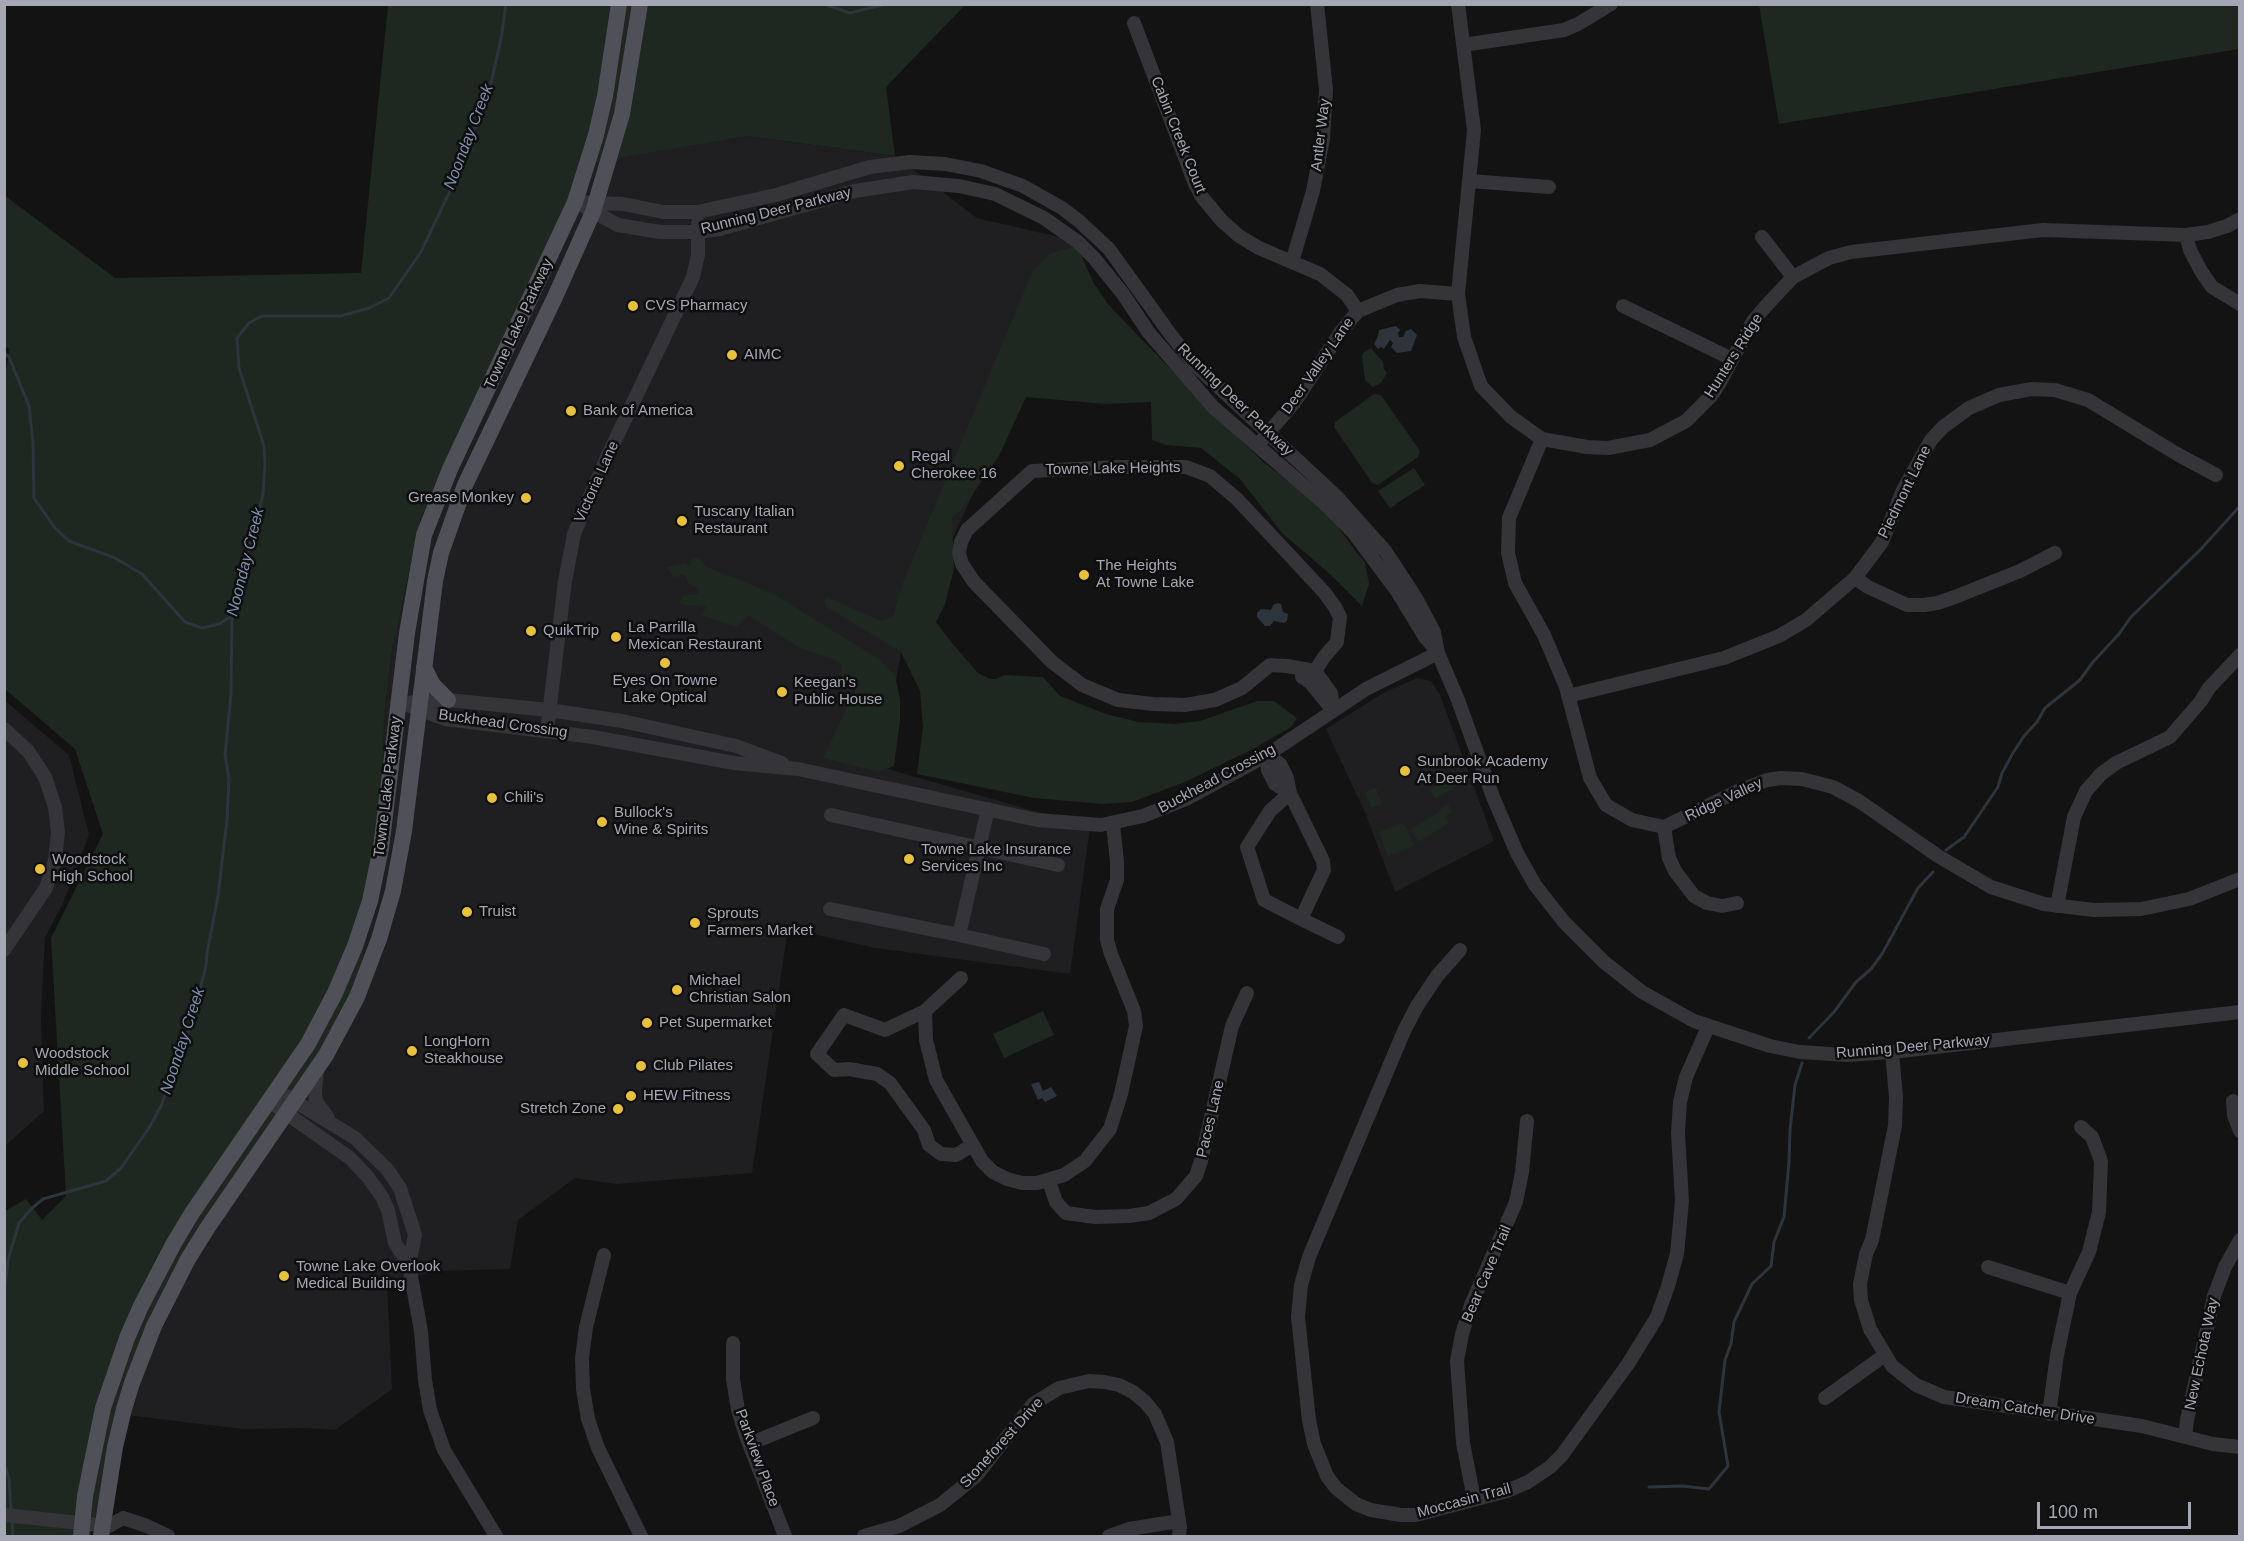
<!DOCTYPE html>
<style>
body{margin:0}
#map{position:relative;width:2244px;height:1541px;overflow:hidden;background:#131314;font-family:Arial,sans-serif}
canvas{display:block}
.frame{position:absolute;inset:0;border:6px solid #a5a8b4;pointer-events:none}
.scale{position:absolute;left:2037px;top:1502px;width:154px;height:27px;box-sizing:border-box;border:3px solid #a5a8b4;border-top:0;padding-left:8px;font-size:18px;line-height:21px;white-space:nowrap;color:#a5a8b4;-webkit-text-stroke:4px #0e0e0f;paint-order:stroke}
</style>
<div id="map">
<canvas width="2244" height="1541"></canvas>
<div class="frame"></div>
<div class="scale">100 m</div>
</div>
<script>
const context = document.querySelector('canvas').getContext('2d');
context.lineJoin = 'round';
function paint(path, color) { context.fillStyle = color; context.fill(path, 'evenodd'); }
const shape = rows => new Path2D(rows.map(r => 'M' + r).join(''));
function trace(path, color, width, dash) { context.strokeStyle = color; context.lineWidth = width; context.lineCap = dash ? 'butt' : 'round'; context.setLineDash(dash || []); context.stroke(path); }
function label(font, color, halo, rows, align = 'center') {
  context.font = font + ' Arial,sans-serif'; context.lineWidth = 5; context.setLineDash([]); context.textBaseline = 'middle'; context.strokeStyle = halo; context.fillStyle = color; for (const [text, x, y, turn = 0] of rows) {
    context.save(); context.translate(x, y); context.rotate((+turn || 0) * Math.PI / 180); context.textAlign = isNaN(turn) ? turn : align; if (halo) context.strokeText(text, 0, 0); context.fillText(text, 0, 0); context.restore();
  }
}
paint(shape([
 [748,136,895,156,977,218,1085,243,1083,252,901,652,881,767,1090,827,1070,974,875,948,788,928,752,1173,616,1184,575,1178,518,1220,510,1269,436,1271,387,1284,392,1389,335,1430,306,1428,243,1429,126,1415,384,718,391,656,421,517,469,433,590,162],
 [1417,678,1431,681,1440,695,1494,841,1395,892,1366,815,1326,729,1385,692],
 [4,700,69,755,89,835,63,903,45,938,41,1016,44,1111,5,1146]
]), '#1f1f21');
paint(shape([
 [388,5,965,5,886,87,895,156,748,136,590,163,469,433,421,517,391,656,384,718,378,885,358,980,301,1099,204,1245,140,1356,126,1415,90,1536,5,1536,5,1211,26,1199,42,1220,66,1196,51,938,103,834,75,749,5,689,4,381,10,349,4,346,4,195,115,278,361,273],
 [1759,5,2239,5,2239,49,1779,124],
 [1077,246,1093,282,1108,304,1145,343,1263,462,1324,507,1356,552,1365,562,1369,584,1362,606,1331,575,1282,533,1240,479,1201,448,1166,445,1152,440,1151,402,1105,404,1026,397,999,456,964,507,952,517,954,569,945,604,936,622,951,642,978,673,990,679,996,679,1004,675,1043,677,1060,696,1106,714,1139,722,1175,724,1200,721,1257,701,1274,701,1297,718,1291,727,1255,748,1185,782,1132,802,1103,804,1034,798,917,774,923,727,920,691,901,652,825,606,825,596,881,621,893,616,902,585,1033,270,1051,253],
 [1371,348,1383,362,1384,369,1387,373,1381,383,1373,387,1365,380,1362,356,1363,353],
 [1374,394,1381,395,1420,451,1418,457,1378,485,1372,483,1334,427,1335,422],
 [1414,468,1425,485,1390,508,1378,491],
 [693,557,699,559,707,567,772,593,880,660,895,676,900,699,900,721,894,766,879,772,823,758,856,689,846,686,842,680,841,664,835,660,800,648,748,615,736,627,701,615,707,606,684,605,679,603,684,596,697,594,700,590,688,583,686,576,682,574,674,578,666,567,685,563,690,566],
 [1448,778,1454,788,1435,799,1430,789],
 [1376,788,1382,804,1371,808,1365,792],
 [1448,804,1452,813,1445,817,1449,823,1418,842,1411,829,1441,811,1440,809],
 [1400,824,1405,825,1414,846,1388,856,1379,832],
 [1043,1011,1054,1035,1004,1058,993,1034]
]), '#1f2721');
paint(shape([
 [1396,326,1400,330,1398,333,1399,337,1403,337,1406,331,1411,329,1417,335,1411,351,1397,353,1391,347,1393,343,1390,340,1384,349,1381,347,1378,349,1374,344,1378,336,1379,330],
 [1278,603,1281,604,1283,612,1288,614,1287,621,1284,623,1274,621,1270,626,1265,626,1257,617,1257,613,1261,609,1271,610,1273,605],
 [1039,1082,1043,1091,1051,1087,1057,1096,1045,1102,1042,1098,1038,1100,1031,1084]
]), '#2d343c');
trace(shape([
 [824,4,850,13,886,4],
 [4,353,9,357,29,406,33,443,34,498,55,528,69,541,115,558,142,574,185,622,202,628,219,624,232,616],
 [1946,850,1964,837,1998,787,2002,773,2013,753,2024,736,2037,722,2045,708,2080,680,2093,662,2119,634,2131,617,2201,549,2240,506],
 [1809,1038,1834,1012,1856,982,1871,969,1882,954,1918,888,1933,872],
 [4,1295,8,1260,19,1223,31,1209,43,1199,106,1181,121,1168,149,1128,161,1106,190,1027,206,966,207,953,218,896,227,820,229,779,225,755,231,694,232,616,263,494,265,464,264,446,239,368,237,338,249,323,262,316,341,316,369,308,389,298,421,252,449,193,490,88,501,39,506,4],
 [4,1464,9,1478,11,1511],
 [1649,1487,1682,1486,1709,1489,1728,1466,1719,1412,1725,1360,1731,1344,1734,1322,1752,1284,1771,1266,1774,1242,1784,1217,1789,1162,1790,1130,1795,1085,1802,1063],
 [12,1520,13,1536]
]), '#2d343c', 3);
trace(shape([
 [1458,4,1474,130,1458,294,1464,337,1481,386,1511,417,1542,439,1587,447,1608,448,1650,440,1686,421,1711,396,1719,384,1753,321,1766,306,1793,277,1829,258,1851,252,2043,230,2186,235,2208,232,2227,226,2240,219],
 [1134,23,1195,184,1202,197,1222,221,1239,236,1259,248,1320,274,1347,295,1358,311],
 [1463,45,1564,30,1578,24,1611,4],
 [1470,181,1549,187],
 [575,202,623,204,663,212,697,212,776,195,870,167,910,162,945,164,981,171,1023,186,1062,208,1079,221,1109,249,1171,335,1195,365,1337,497,1386,552,1416,598,1434,632,1438,653,1458,700,1493,797,1517,853,1535,885,1564,922,1604,962,1642,992,1694,1021,1770,1046,1800,1052,1846,1055,1892,1052,2240,1012],
 [585,207,618,225,660,232,698,232,720,229,855,191,913,182,959,186,995,194,1044,218,1078,242,1094,258,1123,294,1149,333,1213,407,1325,504,1353,532,1397,591,1425,637,1436,650],
 [2186,235,2190,250,2201,271,2212,287,2240,304],
 [1762,237,1793,277],
 [1292,262,1313,191,1323,139,1326,90,1317,4],
 [1623,306,1732,359],
 [1542,439,1509,518,1508,553,1515,583,1544,635,1566,687,1590,778,1606,805,1632,820,1664,827,1738,791,1767,780,1781,778,1802,779,1833,787,1859,801,1938,856,1991,887,2044,904,2094,910,2141,909,2189,899,2240,879],
 [1262,440,1294,403,1340,333,1358,311,1397,295,1420,291,1458,294],
 [1855,578,1868,587,1907,605,1924,605,1937,603,1955,597,2020,571,2055,553],
 [1302,677,1309,681,1333,710],
 [1308,681,1315,671,1324,657,1337,642,1340,617,1335,607,1324,592,1237,499,1210,476,1186,467,1118,467,1032,471,967,530,961,542,959,553,962,564,974,582,1052,662,1082,685,1118,700,1153,704,1185,705,1215,700,1242,688,1270,665,1287,666,1315,671,1331,693,1333,710],
 [1568,696,1724,658,1779,636,1806,620,1855,578,1882,542,1903,490,1931,440,1943,427,1969,408,1999,395,2032,389,2055,390,2088,400,2177,454,2216,475],
 [399,702,445,719,593,737,734,763,798,769,1037,820,1101,825,1143,816,1186,799,1267,755,1366,689,1438,653],
 [412,702,448,700,549,710,622,721,736,746,782,763],
 [4,729,28,751,45,777,55,807,58,832,55,861,46,888,4,950],
 [547,731,565,581,574,534,608,455,693,277,698,255,698,223],
 [1267,755,1280,764,1287,778,1290,793,1323,861,1324,870,1301,919,1264,900,1247,847,1270,811,1290,793],
 [1267,755,1268,770,1275,784,1290,793],
 [988,809,959,935,1044,954],
 [831,815,1058,865],
 [1664,827,1669,858,1675,871,1694,896,1707,903,1722,906,1737,903],
 [2057,906,2074,817,2086,791,2101,774,2116,763,2170,737,2201,701,2209,688,2240,655],
 [830,909,959,935],
 [1301,919,1338,937],
 [1460,950,1437,976,1417,1006,1404,1031,1309,1257,1301,1285,1298,1317,1309,1420,1314,1444,1327,1476,1336,1488,1356,1504,1371,1510,1401,1515,1416,1515,1507,1491,1528,1482,1550,1467,1562,1455,1628,1364,1657,1317,1668,1286,1677,1254,1682,1201,1678,1133,1680,1102,1686,1077,1708,1027],
 [961,978,925,1011,885,1030,844,1015,817,1054,834,1070,849,1069,877,1074,890,1083,924,1130,929,1145,941,1154,956,1155,973,1145],
 [925,1011,926,1040,936,1080,982,1161,993,1172,1007,1179,1022,1183,1037,1183,1064,1175,1085,1161,1110,1129,1121,1094,1136,1026,1134,1011,1111,954,1107,940,1107,909,1117,880,1117,862,1113,824],
 [1892,1052,1896,1097,1895,1126,1872,1240,1866,1254,1860,1284,1861,1300,1870,1329,1892,1366,1916,1385,1944,1397,2142,1426,2213,1444,2240,1447],
 [317,1069,315,1091,316,1101,328,1118],
 [278,1091,355,1138,387,1169,400,1188,415,1235,409,1265,421,1331,425,1380,430,1410,444,1450,496,1536],
 [2233,1101,2234,1116,2240,1131],
 [270,1102,350,1158,367,1176,382,1197,388,1210,395,1243,409,1265],
 [1049,1181,1056,1202,1066,1213,1095,1217,1129,1216,1149,1213,1176,1199,1196,1176,1201,1161,1232,1026,1247,993],
 [604,1255,586,1327,582,1358,583,1389,588,1419,598,1448,641,1536],
 [1988,1267,2070,1293],
 [733,1343,733,1379,738,1410,746,1436,785,1536],
 [1825,1398,1885,1355],
 [2049,1414,2057,1355,2070,1293,2089,1252,2099,1212,2101,1161,2092,1137,2081,1127],
 [2185,1437,2187,1420,2214,1296,2225,1267,2240,1240],
 [749,1444,813,1418],
 [1474,1499,1463,1443,1457,1361,1462,1334,1471,1305,1516,1202,1522,1172,1527,1121],
 [4,1515,109,1526,123,1518,147,1526,168,1536],
 [864,1536,899,1526,940,1505,976,1476,1033,1404,1059,1388,1089,1381,1104,1382,1119,1385,1133,1392,1145,1402,1155,1414,1167,1442,1180,1527,1179,1536],
 [1109,1536,1129,1529,1179,1521]
]), '#343439', 14);
trace(shape([
 [424,667,433,685,448,700],
 [81,1536,85,1496,103,1408,127,1338,141,1306,174,1243,192,1213,308,1044,335,993,355,946,370,901,381,848,407,633,424,535,450,469,575,202,596,135,605,96,619,4],
 [101,1536,115,1447,124,1409,132,1383,154,1326,188,1259,208,1227,326,1055,357,997,379,939,393,891,404,831,435,581,441,553,465,485,555,297,593,212,622,114,640,4]
]), '#505158', 16);
for (const [x, y, r, color] of [
 [633,306,6,"#e7c138"],
 [732,355,6,"#e7c138"],
 [571,411,6,"#e7c138"],
 [899,466,6,"#e7c138"],
 [526,498,6,"#e7c138"],
 [682,521,6,"#e7c138"],
 [1084,575,6,"#e7c138"],
 [531,631,6,"#e7c138"],
 [616,637,6,"#e7c138"],
 [665,663,6,"#e7c138"],
 [782,692,6,"#e7c138"],
 [1405,771,6,"#e7c138"],
 [492,798,6,"#e7c138"],
 [602,822,6,"#e7c138"],
 [909,859,6,"#e7c138"],
 [40,869,6,"#e7c138"],
 [467,912,6,"#e7c138"],
 [695,923,6,"#e7c138"],
 [677,990,6,"#e7c138"],
 [647,1023,6,"#e7c138"],
 [412,1051,6,"#e7c138"],
 [23,1063,6,"#e7c138"],
 [641,1066,6,"#e7c138"],
 [631,1096,6,"#e7c138"],
 [618,1109,6,"#e7c138"],
 [284,1276,6,"#e7c138"]
]) { const dot = new Path2D(); dot.arc(x, y, r, 0, 2 * Math.PI); context.fillStyle = color; context.fill(dot); trace(dot, '#0e0e0f', 2); }
label('15px', '#a5a8b4', '#0e0e0f', [
 ["Cabin Creek Court",1178,135,68],
 ["Antler Way",1321,135,-83],
 ["Running Deer Parkway",776,211,-14],
 ["Towne Lake Parkway",519,324,-65],
 ["Hunters Ridge",1734,356,-58],
 ["Deer Valley Lane",1318,366,-55],
 ["Running Deer Parkway",1235,400,44],
 ["Towne Lake Heights",1113,469,-1],
 ["Victoria Lane",597,482,-66],
 ["Piedmont Lane",1905,492,-64],
 ["Buckhead Crossing",503,724,8],
 ["Buckhead Crossing",1217,779,-28],
 ["Towne Lake Parkway",388,787,-83],
 ["Ridge Valley",1724,800,-25],
 ["Running Deer Parkway",1913,1047,-5],
 ["Paces Lane",1211,1119,-77],
 ["Bear Cave Trail",1487,1274,-67],
 ["New Echota Way",2202,1354,-78],
 ["Dream Catcher Drive",2025,1409,9],
 ["Stoneforest Drive",1002,1443,-48],
 ["Parkview Place",757,1458,70],
 ["Moccasin Trail",1464,1501,-15]
]);
label('15px', '#a5a8b4', '#0e0e0f', [
 ["CVS Pharmacy",645,306],
 ["AIMC",744,355],
 ["Bank of America",583,411],
 ["Regal",911,457],
 ["Cherokee 16",911,474],
 ["Grease Monkey",514,498,"right"],
 ["Tuscany Italian",694,512],
 ["Restaurant",694,529],
 ["The Heights",1096,566],
 ["At Towne Lake",1096,583],
 ["La Parrilla",628,628],
 ["Mexican Restaurant",628,645],
 ["QuikTrip",543,631],
 ["Eyes On Towne",665,681,"center"],
 ["Lake Optical",665,698,"center"],
 ["Keegan's",794,683],
 ["Public House",794,700],
 ["Sunbrook Academy",1417,762],
 ["At Deer Run",1417,779],
 ["Chili's",504,798],
 ["Bullock's",614,813],
 ["Wine & Spirits",614,830],
 ["Towne Lake Insurance",921,850],
 ["Services Inc",921,867],
 ["Woodstock",52,860],
 ["High School",52,877],
 ["Truist",479,912],
 ["Sprouts",707,914],
 ["Farmers Market",707,931],
 ["Michael",689,981],
 ["Christian Salon",689,998],
 ["Pet Supermarket",659,1023],
 ["LongHorn",424,1042],
 ["Steakhouse",424,1059],
 ["Woodstock",35,1054],
 ["Middle School",35,1071],
 ["Club Pilates",653,1066],
 ["HEW Fitness",643,1096],
 ["Stretch Zone",606,1109,"right"],
 ["Towne Lake Overlook",296,1267],
 ["Medical Building",296,1284]
], 'left');
label('italic 16px', '#7d91ae', '#0e0e0f', [
 ["Noonday Creek",469,137,-69],
 ["Noonday Creek",246,562,-76],
 ["Noonday Creek",183,1041,-72]
]);
</script>
